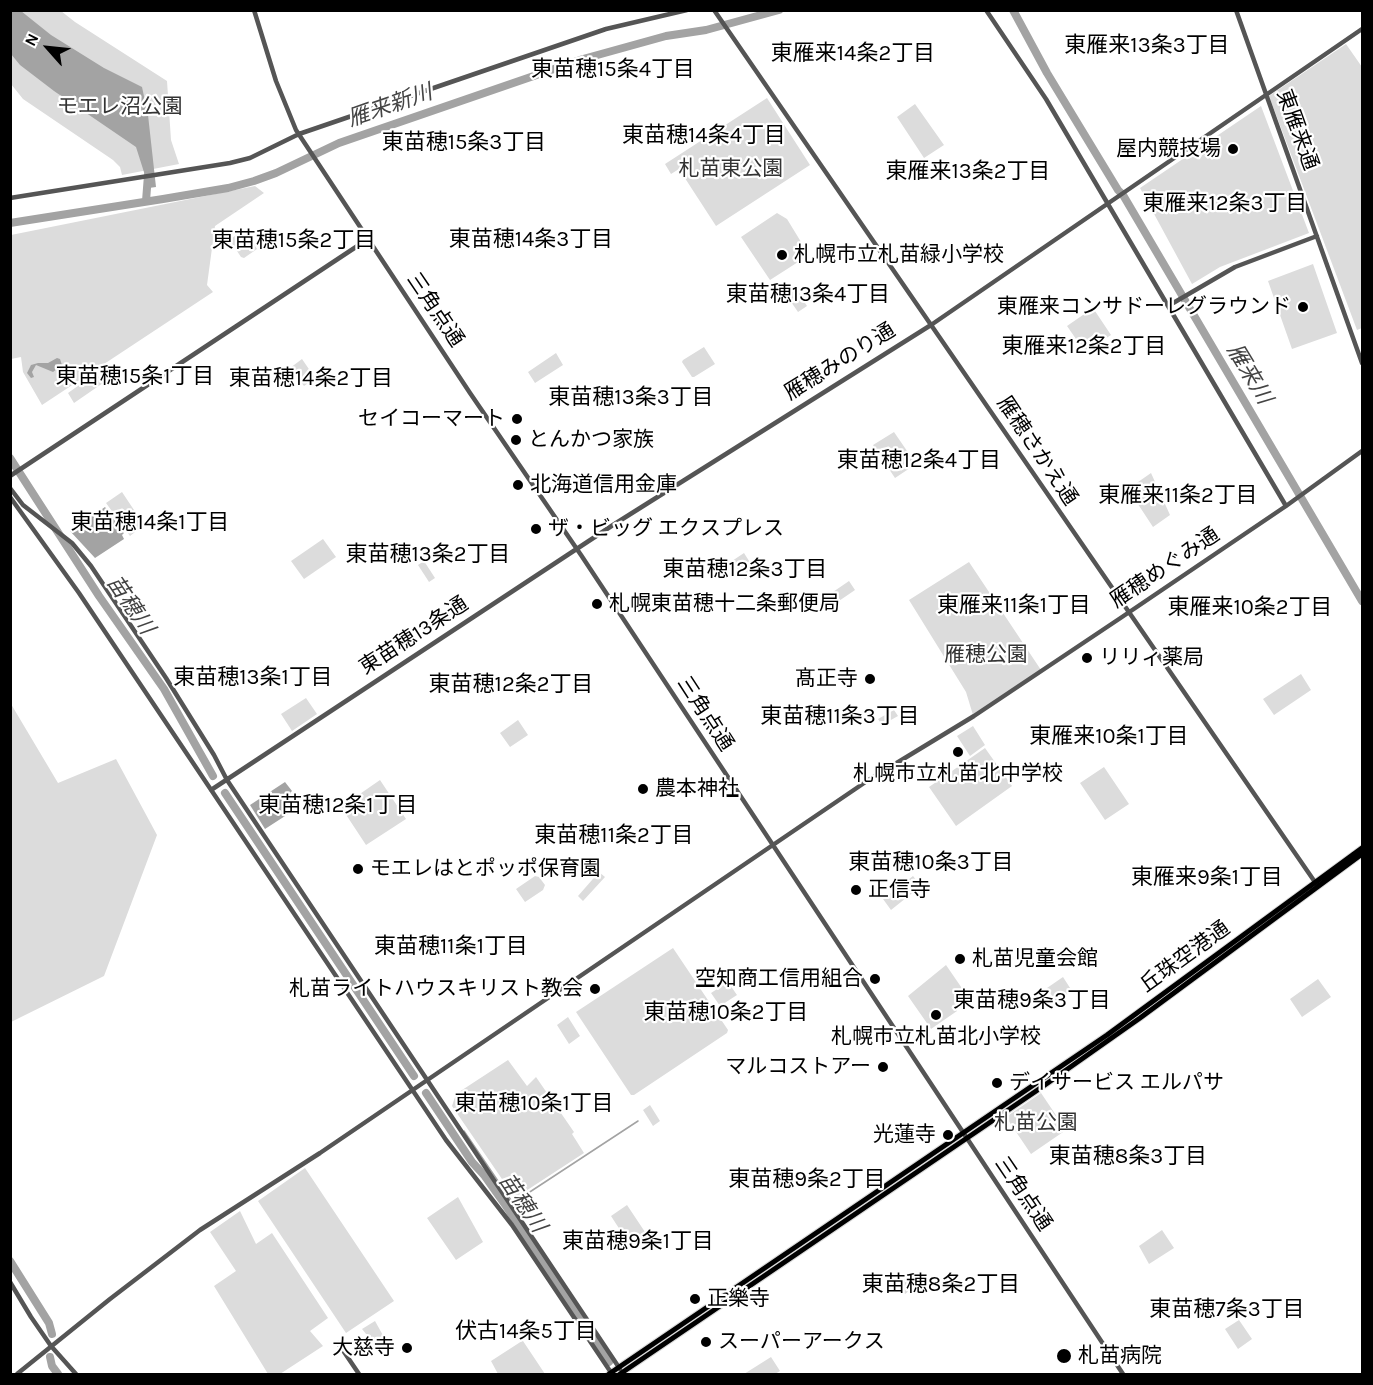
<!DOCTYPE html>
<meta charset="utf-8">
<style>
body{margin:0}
#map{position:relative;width:1373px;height:1385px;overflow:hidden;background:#fff;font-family:Karla,sans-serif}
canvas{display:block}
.frame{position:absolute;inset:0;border:12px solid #000;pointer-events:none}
.north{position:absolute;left:18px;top:18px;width:60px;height:60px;-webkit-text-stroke:4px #fff;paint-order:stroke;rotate:297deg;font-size:16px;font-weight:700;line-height:24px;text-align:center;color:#000}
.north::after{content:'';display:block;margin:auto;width:21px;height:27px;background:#000;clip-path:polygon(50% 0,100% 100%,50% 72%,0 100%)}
</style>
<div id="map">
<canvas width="1373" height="1385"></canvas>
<div class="frame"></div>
<div class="north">N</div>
</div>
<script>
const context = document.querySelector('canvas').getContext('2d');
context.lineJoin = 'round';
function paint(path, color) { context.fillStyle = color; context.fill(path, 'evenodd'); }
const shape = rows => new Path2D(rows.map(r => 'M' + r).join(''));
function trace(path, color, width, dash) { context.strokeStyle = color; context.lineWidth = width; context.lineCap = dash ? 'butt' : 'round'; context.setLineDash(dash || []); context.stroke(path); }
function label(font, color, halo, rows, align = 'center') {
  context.font = font + ' Karla,"Noto Sans JP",sans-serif'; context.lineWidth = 4.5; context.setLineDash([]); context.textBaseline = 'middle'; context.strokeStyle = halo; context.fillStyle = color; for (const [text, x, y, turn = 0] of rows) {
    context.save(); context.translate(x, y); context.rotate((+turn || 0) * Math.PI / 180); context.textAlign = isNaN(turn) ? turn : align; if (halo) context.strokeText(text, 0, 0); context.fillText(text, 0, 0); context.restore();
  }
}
paint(shape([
 [10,11,61,11,75,22,167,81,171,140,179,164,122,175,120,167,113,160,23,99,11,84],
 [1346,44,1362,67,1362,328,1357,330,1269,96],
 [767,98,810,165,716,226,679,169,671,174,665,164],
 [915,104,944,145,924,158,897,117],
 [1261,106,1309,233,1220,267,1192,284,1140,188],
 [255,186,264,193,215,226,207,285,213,292,42,405,23,372,21,357,11,359,11,235],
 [777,213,787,219,809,255,770,280,741,237],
 [245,229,257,249,244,258,241,257,231,242,232,238],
 [1313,264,1337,333,1292,349,1268,281],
 [796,288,807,306,798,312,787,296],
 [1093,308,1111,335,1085,352,1067,326],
 [704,347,715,364,694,377,692,377,682,362,683,360],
 [556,353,563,365,535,383,528,372],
 [302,359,315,378,304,386,290,368],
 [96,373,103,383,74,403,68,393],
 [894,432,916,464,895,478,873,445],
 [1151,473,1170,515,1153,527,1128,489],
 [122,492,144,525,130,536,106,503],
 [323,539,336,557,304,579,291,561],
 [744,553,756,572,745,579,732,561],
 [424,561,435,578,429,582,418,565],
 [969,562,1041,670,973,715,966,692,909,600],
 [849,581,855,590,836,603,830,594],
 [1301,674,1311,690,1274,715,1263,699],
 [306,698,317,714,292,731,281,714],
 [11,704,58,783,116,759,157,835,104,976,11,1022],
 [894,710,898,716,882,725,878,719],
 [518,720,528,735,510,747,500,733],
 [973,726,985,745,970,756,957,736],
 [985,748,1012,786,956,826,929,787],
 [1104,767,1129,804,1105,820,1080,783],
 [380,780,406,819,366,845,341,807],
 [599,872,605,877,583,901,578,896],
 [535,876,539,877,545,885,543,890,525,902,516,889],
 [913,876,921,886,891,910,883,899],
 [673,948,728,1030,727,1033,634,1095,631,1095,576,1012],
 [946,965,968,997,954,1007,957,1011,931,1029,908,996],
 [1063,977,1072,991,1056,1002,1047,988],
 [1318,979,1331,997,1302,1017,1290,999],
 [728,982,737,995,720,1006,711,993],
 [568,1017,580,1036,569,1044,557,1025],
 [508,1060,527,1086,536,1077,574,1132,572,1134,584,1153,515,1198,452,1106,456,1094],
 [1041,1093,1066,1130,1031,1154,1006,1117],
 [650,1105,660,1121,653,1126,643,1110],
 [305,1168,394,1301,346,1333,258,1201],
 [458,1197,483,1242,456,1260,427,1218],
 [627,1205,649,1238,633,1250,611,1216],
 [240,1211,256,1244,272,1233,328,1318,310,1331,323,1346,280,1374,268,1374,214,1286,236,1271,210,1232],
 [1162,1230,1174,1248,1149,1264,1139,1246],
 [909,1275,917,1285,905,1294,897,1284],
 [1239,1320,1252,1339,1238,1349,1225,1329],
 [375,1321,385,1339,375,1345,362,1329],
 [522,1341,523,1341,545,1374,498,1374,491,1361],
 [771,1357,780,1371,775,1374,744,1374]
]), '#dcdcdc');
paint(shape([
 [10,11,21,11,51,35,104,68,142,87,148,115,156,187,149,188,136,147,54,91,20,65,11,54],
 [57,358,60,359,62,365,53,372,36,365,32,372,34,377,31,378,27,373,31,365,38,363,48,363],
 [105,507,124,533,122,535,124,539,95,558,70,531],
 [285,782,292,791,290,793,299,807,265,829,250,805]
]), '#a3a3a3');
trace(shape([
 [464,1131,513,1203,638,1121]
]), '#a3a3a3', 1.5);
trace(shape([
 [1013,10,1047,73,1118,190,1123,195,1362,601],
 [146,201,148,175],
 [10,223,163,199,228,188,254,181,276,173,339,143,583,59,666,36,706,30,779,10],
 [10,458,99,596,164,689,213,776],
 [225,793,414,1076],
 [426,1093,472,1162,484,1175,506,1206,609,1362],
 [10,1261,49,1323,52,1334],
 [50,1357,52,1366,58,1374]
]), '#a3a3a3', 8);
const major = shape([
 [609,1374,1107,1035,1362,848],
 [620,1374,1042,1087,1140,1018,1362,854]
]);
trace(major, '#dbdbdb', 7);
trace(shape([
 [254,10,276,81,296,130,470,393,581,555,1123,1374],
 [714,10,1317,885],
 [986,10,1046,99,1286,506],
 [1236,10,1362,363],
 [10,198,230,163,250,158,299,134,606,29,687,10],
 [1168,306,1235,267,1317,236],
 [10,476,368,239],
 [10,488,23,505,72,543,91,566,166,678,214,755,227,780,620,1369],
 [10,497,79,593,446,1140,512,1225,612,1374],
 [211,790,613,525,931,325,1362,29],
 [10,1282,31,1317,51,1346,76,1374],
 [338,1343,359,1374],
 [17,1374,110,1299,200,1230,320,1153,867,781,974,716,1122,617,1286,506,1362,451]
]), '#555', 4.5);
trace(major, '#000', 5);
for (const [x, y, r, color] of [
 [1233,149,6,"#000"],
 [782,255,6,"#000"],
 [1303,307,6,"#000"],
 [517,419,6,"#000"],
 [516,440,6,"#000"],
 [518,485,6,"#000"],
 [536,529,6,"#000"],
 [597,604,6,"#000"],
 [1087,658,6,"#000"],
 [870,679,6,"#000"],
 [958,752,6,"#000"],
 [643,789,6,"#000"],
 [358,869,6,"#000"],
 [856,890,6,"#000"],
 [960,959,6,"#000"],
 [875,979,6,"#000"],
 [595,989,6,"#000"],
 [936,1015,6,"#000"],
 [883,1067,6,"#000"],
 [997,1083,6,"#000"],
 [948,1135,6,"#000"],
 [695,1299,6,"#000"],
 [706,1342,6,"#000"],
 [407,1348,6,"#000"],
 [1064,1356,8,"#000"]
]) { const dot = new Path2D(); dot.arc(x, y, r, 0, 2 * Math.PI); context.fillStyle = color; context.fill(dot); trace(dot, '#fff', 2); }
label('21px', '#333', '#fff', [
 ["モエレ沼公園",120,107],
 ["札苗東公園",731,169],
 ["雁穂公園",986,655],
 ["札苗公園",1036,1123]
]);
label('21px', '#000', '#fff', [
 ["東雁来通",1297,130,70],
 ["三角点通",435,310,56],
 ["雁穂みのり通",840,362,-32],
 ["雁穂さかえ通",1037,451,56],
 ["雁穂めぐみ通",1165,568,-34],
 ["東苗穂13条通",414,636,-33],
 ["三角点通",705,714,57],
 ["丘珠空港通",1185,957,-36],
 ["三角点通",1023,1194,56]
]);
label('21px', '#000', '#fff', [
 ["屋内競技場",1221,149,"right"],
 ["札幌市立札苗緑小学校",794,255],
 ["東雁来コンサドーレグラウンド",1291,307,"right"],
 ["セイコーマート",505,419,"right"],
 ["とんかつ家族",528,440],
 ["北海道信用金庫",530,485],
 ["ザ・ビッグ エクスプレス",548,529],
 ["札幌東苗穂十二条郵便局",609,604],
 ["リリィ薬局",1099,658],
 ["髙正寺",858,679,"right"],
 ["札幌市立札苗北中学校",958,774,"center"],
 ["農本神社",655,789],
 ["モエレはとポッポ保育園",370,869],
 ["正信寺",868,890],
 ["札苗児童会館",972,959],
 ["空知商工信用組合",863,979,"right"],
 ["札苗ライトハウスキリスト教会",583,989,"right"],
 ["札幌市立札苗北小学校",936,1037,"center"],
 ["マルコストアー",871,1067,"right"],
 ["デイサービス エルパサ",1009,1083],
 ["光蓮寺",936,1135,"right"],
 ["正樂寺",707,1299],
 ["スーパーアークス",718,1342],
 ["大慈寺",395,1348,"right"],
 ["札苗病院",1078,1356]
], 'left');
label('22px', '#000', '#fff', [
 ["東雁来13条3丁目",1147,46],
 ["東雁来14条2丁目",853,54],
 ["東苗穂15条4丁目",613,70],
 ["東苗穂14条4丁目",704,136],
 ["東苗穂15条3丁目",464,143],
 ["東雁来13条2丁目",968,172],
 ["東雁来12条3丁目",1225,204],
 ["東苗穂14条3丁目",531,240],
 ["東苗穂15条2丁目",294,241],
 ["東苗穂13条4丁目",808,295],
 ["東雁来12条2丁目",1084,347],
 ["東苗穂15条1丁目",135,377],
 ["東苗穂14条2丁目",311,379],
 ["東苗穂13条3丁目",631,398],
 ["東苗穂12条4丁目",919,461],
 ["東雁来11条2丁目",1178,496],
 ["東苗穂14条1丁目",150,523],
 ["東苗穂13条2丁目",428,555],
 ["東苗穂12条3丁目",745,570],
 ["東雁来11条1丁目",1014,606],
 ["東雁来10条2丁目",1250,608],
 ["東苗穂13条1丁目",253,678],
 ["東苗穂12条2丁目",511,685],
 ["東苗穂11条3丁目",840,717],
 ["東雁来10条1丁目",1109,737],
 ["東苗穂12条1丁目",338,806],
 ["東苗穂11条2丁目",614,836],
 ["東苗穂10条3丁目",931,863],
 ["東雁来9条1丁目",1207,878],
 ["東苗穂11条1丁目",451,947],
 ["東苗穂9条3丁目",1032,1001],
 ["東苗穂10条2丁目",726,1013],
 ["東苗穂10条1丁目",534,1104],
 ["東苗穂8条3丁目",1128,1157],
 ["東苗穂9条2丁目",807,1180],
 ["東苗穂9条1丁目",638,1242],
 ["東苗穂8条2丁目",941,1285],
 ["東苗穂7条3丁目",1227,1310],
 ["伏古14条5丁目",526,1332]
]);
label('italic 22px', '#444', '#fff', [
 ["雁来新川",390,106,-19],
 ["雁来川",1249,374,59],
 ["苗穂川",130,605,56],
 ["苗穂川",522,1203,56]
]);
</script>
